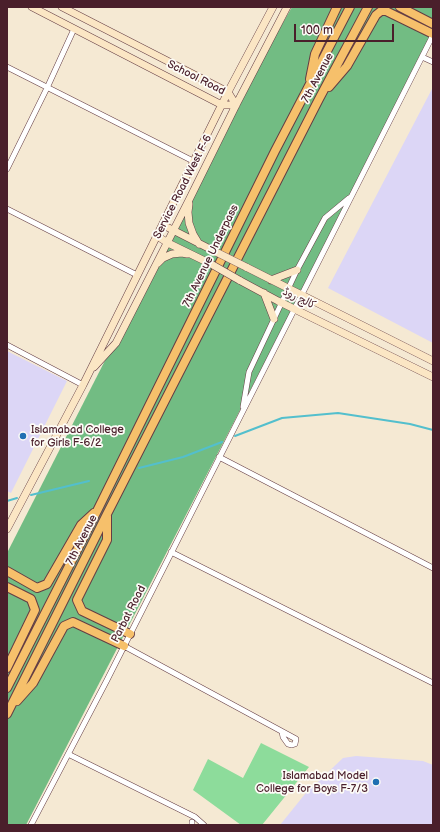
<!DOCTYPE html>
<meta charset="utf-8">
<style>
body{margin:0}
#map{position:relative;width:440px;height:832px;overflow:hidden;background:#f5e9d3;font-family:"Balsamiq Sans",sans-serif}
canvas{display:block}
.frame{position:absolute;inset:0;border:8px solid #4a1f2b;pointer-events:none}
.scale{position:absolute;left:294px;top:24px;width:100px;height:18px;box-sizing:border-box;border:2px solid #4a1f2b;border-top:0;padding-left:5px;font-size:12px;line-height:14px;white-space:nowrap;color:#4a1f2b;-webkit-text-stroke:3px #fdfcf7;paint-order:stroke}
</style>
<div id="map">
<canvas width="440" height="832"></canvas>
<div class="frame"></div>
<div class="scale">100 m</div>
</div>
<script>
const context = document.querySelector('canvas').getContext('2d');
context.lineJoin = 'round';
function paint(path, color) { context.fillStyle = color; context.fill(path, 'evenodd'); }
const shape = rows => new Path2D(rows.map(r => 'M' + r).join(''));
function trace(path, color, width, dash) { context.strokeStyle = color; context.lineWidth = width; context.lineCap = dash ? 'butt' : 'round'; context.setLineDash(dash || []); context.stroke(path); }
function label(font, color, halo, rows, align = 'center') {
  context.font = font + ' "Balsamiq Sans","Playpen Sans Arabic",sans-serif'; context.lineWidth = 3.5; context.setLineDash([]); context.textBaseline = 'middle'; context.strokeStyle = halo; context.fillStyle = color; for (const [text, x, y, turn = 0] of rows) {
    context.save(); context.translate(x, y); context.rotate((+turn || 0) * Math.PI / 180); context.textAlign = isNaN(turn) ? turn : align; if (halo) context.strokeText(text, 0, 0); context.fillText(text, 0, 0); context.restore();
  }
}
paint(shape([
 [433,87,433,343,328,288],
 [7,351,67,381,11,493,7,491],
 [356,756,423,761,433,765,433,825,280,825,305,794,343,758]
]), '#dcd6f6');
paint(shape([
 [261,743,309,767,262,825,241,825,193,790,208,759,243,778]
]), '#8ddc9b');
paint(shape([
 [292,7,433,7,433,36,26,825,7,825,7,553,231,113]
]), '#72bc83');
trace(shape([
 [235,436,282,418,338,413,410,424,433,430],
 [139,468,183,457,222,442],
 [31,495,89,481],
 [7,501,17,498]
]), '#53bfcd', 2);
const street = shape([
 [422,57,433,62],
 [7,67,193,161],
 [7,169,47,88,74,29],
 [7,209,137,275],
 [7,345,83,385],
 [243,407,249,372,297,270,325,218,349,198],
 [219,457,433,568],
 [171,552,433,683],
 [124,646,296,739,295,744,292,745,288,744,283,737,282,732],
 [68,754,195,817,204,825],
 [31,825,107,680,433,35],
 [192,825,192,822]
]);
const secondary = shape([
 [32,7,222,105,236,105],
 [62,7,228,92,236,105],
 [189,204,188,212,189,223,193,234,199,244],
 [163,225,216,252],
 [157,236,168,243,211,264],
 [158,263,163,258,172,254,182,253,187,254],
 [246,267,433,361],
 [239,280,278,301,433,377],
 [271,280,297,270],
 [264,293,274,319],
 [94,367,116,343,189,200,236,105,287,7],
 [7,529,83,385,228,92,273,7]
]);
const primary = shape([
 [400,7,433,24],
 [310,79,315,54,337,7],
 [329,87,347,66,376,15,381,11,386,11,433,34],
 [107,516,107,540,77,600,82,611,130,634],
 [7,571,37,588,47,584,81,525,94,513],
 [7,587,31,599,35,610,7,668],
 [7,688,98,509,275,151,350,7],
 [17,701,33,683,64,626,73,622,124,646],
 [7,714,107,514,319,99,368,7]
]);
trace(street, '#643d44', 6);
trace(secondary, '#643d44', 8);
trace(primary, '#643d44', 10);
trace(street, '#fff', 5);
trace(secondary, '#fbe6c4', 7);
trace(primary, '#f6c06b', 8);
const secondaryBridge = shape([
 [216,252,246,267],
 [211,264,239,280]
]);
trace(secondaryBridge, '#643d44', 8, []);
trace(secondaryBridge, '#fbe6c4', 7);
for (const [x, y, r, color] of [
 [23,436,4,"#1f6fb2"],
 [376,782,4,"#1f6fb2"]
]) { const dot = new Path2D(); dot.arc(x, y, r, 0, 2 * Math.PI); context.fillStyle = color; context.fill(dot); trace(dot, '#fdfcf7', 1.5); }
label('11px', '#4a1f2b', '#fdfcf7', [
 ["School Road",196,78,27],
 ["7th Avenue",318,78,-62],
 ["Service Road West F-6",183,187,-63],
 ["7th Avenue Underpass",211,256,-64],
 ["کالج روڈ",299,299,26],
 ["7th Avenue",82,540,-63],
 ["Parbat Road",129,614,-63]
]);
label('11px', '#4a1f2b', '#fdfcf7', [
 ["Islamabad College",31,430],
 ["for Girls F-6/2",31,443],
 ["Islamabad Model",368,776,"right"],
 ["College for Boys F-7/3",368,789,"right"]
], 'left');
</script>
